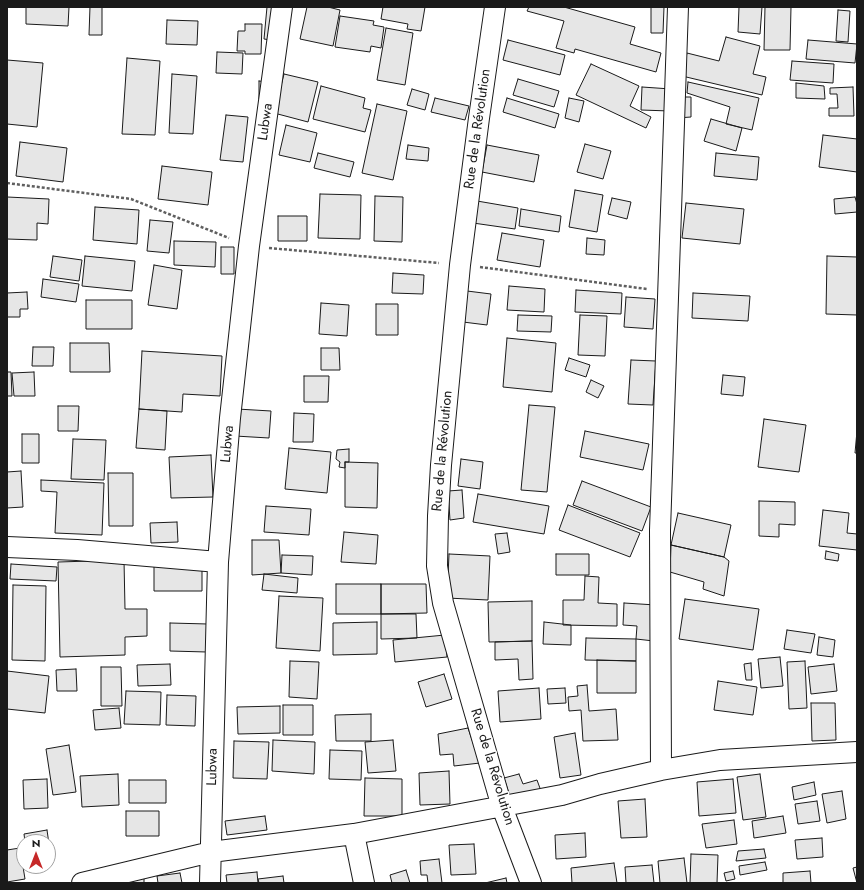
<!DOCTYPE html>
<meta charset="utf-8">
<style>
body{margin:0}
#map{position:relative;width:864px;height:890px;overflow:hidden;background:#fff;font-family:Jost,sans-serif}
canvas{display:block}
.frame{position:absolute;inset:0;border:8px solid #1a1a1a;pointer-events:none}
.north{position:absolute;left:16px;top:834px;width:40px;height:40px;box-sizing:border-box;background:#fff;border:1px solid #a3a3a3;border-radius:50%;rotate:0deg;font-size:11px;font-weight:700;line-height:16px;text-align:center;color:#1a1a1a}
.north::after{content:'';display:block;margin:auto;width:14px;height:18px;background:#c62828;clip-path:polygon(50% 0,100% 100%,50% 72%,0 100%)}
</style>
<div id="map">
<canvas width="864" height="890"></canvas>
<div class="frame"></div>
<div class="north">N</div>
</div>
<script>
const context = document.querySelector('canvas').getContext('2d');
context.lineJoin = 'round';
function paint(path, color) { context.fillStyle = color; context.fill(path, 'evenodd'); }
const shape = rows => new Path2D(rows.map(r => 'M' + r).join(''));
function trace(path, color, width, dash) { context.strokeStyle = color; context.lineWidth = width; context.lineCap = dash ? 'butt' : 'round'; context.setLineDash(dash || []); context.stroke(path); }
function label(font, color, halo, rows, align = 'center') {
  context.font = font + ' Jost,sans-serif'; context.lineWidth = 3; context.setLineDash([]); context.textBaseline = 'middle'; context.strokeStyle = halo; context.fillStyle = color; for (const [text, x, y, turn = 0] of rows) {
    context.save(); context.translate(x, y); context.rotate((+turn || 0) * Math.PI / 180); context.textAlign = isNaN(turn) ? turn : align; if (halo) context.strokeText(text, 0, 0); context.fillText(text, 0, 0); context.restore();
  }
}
const building = shape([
 [26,7,69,7,68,26,26,24,26,7],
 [90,7,102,7,102,35,89,35,90,7],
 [267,7,274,7,271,40,264,39,267,7],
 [307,7,328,7,340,10,333,46,300,39,307,7],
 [383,7,425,7,421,31,407,29,408,24,381,19,383,7],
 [529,7,564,7,635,27,630,44,661,53,656,72,575,49,574,53,556,48,564,21,527,11,529,7],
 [651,7,664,7,663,33,651,33,651,7],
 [739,7,762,7,760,34,738,32,739,7],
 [765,7,791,7,790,50,764,50,765,7],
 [838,10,850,11,848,42,836,41,838,10],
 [340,16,374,21,373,25,384,27,381,48,371,46,370,52,335,47,340,16],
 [167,20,198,21,197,45,166,44,167,20],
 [245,24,262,24,261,54,245,54,245,51,237,51,238,31,245,31,245,24],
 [386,28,413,33,405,85,377,80,386,28],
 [726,37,760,46,753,74,766,77,762,95,682,76,687,53,719,61,726,37],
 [508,40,565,55,560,75,503,60,508,40],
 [808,40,857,44,855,63,806,59,808,40],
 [217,52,243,53,242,74,216,73,217,52],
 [127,58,160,61,155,135,122,134,127,58],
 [7,60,43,63,37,127,7,124,7,60],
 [792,61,834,64,833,83,790,80,792,61],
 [591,64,639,86,630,106,651,117,646,128,576,95,591,64],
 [172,74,197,76,193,134,169,133,172,74],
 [284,74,318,82,308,122,274,113,284,74],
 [518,79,559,91,554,107,513,95,518,79],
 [259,81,267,82,266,99,259,99,259,81],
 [688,82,759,98,752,130,726,124,730,107,687,93,688,82],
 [796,83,824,86,825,99,796,98,796,83],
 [321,86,365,98,363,108,371,110,365,132,313,119,321,86],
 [642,87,671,89,670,111,641,110,642,87],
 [853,87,854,116,829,116,829,108,838,108,837,94,830,94,830,88,853,87],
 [412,89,429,94,425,110,407,105,412,89],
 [676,97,691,97,691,117,677,118,676,97],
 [435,98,469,106,465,120,431,112,435,98],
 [507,98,559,114,555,128,503,112,507,98],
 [569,98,584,101,579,122,565,118,569,98],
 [377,104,407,111,393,180,362,173,377,104],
 [226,115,248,117,243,162,220,160,226,115],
 [711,119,742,128,736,151,704,141,711,119],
 [286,125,317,133,310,162,279,155,286,125],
 [823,135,857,139,857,172,819,167,823,135],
 [20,142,67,148,63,182,16,176,20,142],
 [585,144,611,151,603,179,577,172,585,144],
 [408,145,429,148,428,161,406,159,408,145],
 [487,145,539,155,534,182,482,172,487,145],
 [318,153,354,162,350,177,314,168,318,153],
 [716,153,759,157,757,180,714,176,716,153],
 [162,166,212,172,208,205,158,199,162,166],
 [575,190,603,195,597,232,569,227,575,190],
 [320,194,361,195,360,239,318,238,320,194],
 [375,196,403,197,402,242,374,241,375,196],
 [7,197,49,199,48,224,37,223,37,240,7,239,7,197],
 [855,197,857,204,857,212,835,214,834,199,855,197],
 [612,198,631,202,627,219,608,214,612,198],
 [477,201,518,208,515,229,473,223,477,201],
 [686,203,744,209,740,244,682,238,686,203],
 [95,207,139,210,137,244,93,240,95,207],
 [521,209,561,216,559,232,519,226,521,209],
 [278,216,307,216,307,241,278,241,278,216],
 [150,220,173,222,169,253,147,251,150,220],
 [502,233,544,240,540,267,497,260,502,233],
 [587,238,605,240,604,255,586,254,587,238],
 [174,241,216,242,215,267,174,265,174,241],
 [221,247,234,247,234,274,221,274,221,247],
 [53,256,82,260,79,281,50,277,53,256],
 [85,256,135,261,132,291,82,286,85,256],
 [827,256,857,257,857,315,826,314,827,256],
 [154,265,182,270,177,309,148,305,154,265],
 [393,273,424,275,423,294,392,293,393,273],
 [43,279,79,284,76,302,41,297,43,279],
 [509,286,545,289,544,312,507,310,509,286],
 [576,290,622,293,621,314,575,312,576,290],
 [467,291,491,294,487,325,463,322,467,291],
 [27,292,28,309,20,309,20,317,7,317,7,293,27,292],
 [693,293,750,296,748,321,692,318,693,293],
 [626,297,655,299,653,329,624,327,626,297],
 [86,300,132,300,132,329,86,329,86,300],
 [321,303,349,305,347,336,319,334,321,303],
 [376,304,398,304,398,335,376,335,376,304],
 [518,315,552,316,551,332,517,331,518,315],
 [580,315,607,316,605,356,578,355,580,315],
 [507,338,556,343,552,392,503,387,507,338],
 [70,343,109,343,110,372,70,372,70,343],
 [33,347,54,347,53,366,32,366,33,347],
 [321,348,339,348,340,370,321,370,321,348],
 [142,351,222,356,220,396,183,394,182,412,139,409,142,351],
 [569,358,590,365,586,377,565,370,569,358],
 [631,360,656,361,653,405,628,404,631,360],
 [7,372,11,372,12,396,7,396,7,372],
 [34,372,35,396,14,396,12,373,34,372],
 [723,375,745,377,743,396,721,394,723,375],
 [304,376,329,376,328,402,304,402,304,376],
 [591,380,604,386,598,398,586,392,591,380],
 [529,405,555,407,547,492,521,490,529,405],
 [58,406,79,406,78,431,58,431,58,406],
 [139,409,167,411,165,450,136,448,139,409],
 [237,409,271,411,269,438,235,436,237,409],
 [294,413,314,414,313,442,293,442,294,413],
 [764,419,806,425,799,472,758,467,764,419],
 [585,431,649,444,643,470,580,457,585,431],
 [857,431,857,453,855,453,857,431],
 [22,434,39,434,39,463,22,463,22,434],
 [73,439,106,440,104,480,71,479,73,439],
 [289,448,331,452,327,493,285,489,289,448],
 [349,449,349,462,345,462,345,468,339,467,340,462,336,459,337,450,349,449],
 [211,455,213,497,171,498,169,457,211,455],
 [461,459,483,462,480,489,458,486,461,459],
 [345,462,378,463,377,508,345,507,345,462],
 [21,471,23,507,7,508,7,472,21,471],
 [108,473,133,473,133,526,109,526,108,473],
 [41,480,104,483,102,535,55,533,57,492,41,491,41,480],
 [582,481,651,507,642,531,573,505,582,481],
 [462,490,464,518,450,520,448,491,462,490],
 [478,494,549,506,544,534,473,522,478,494],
 [759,501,795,502,795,525,779,524,779,537,759,536,759,501],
 [568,505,640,533,630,557,559,530,568,505],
 [266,506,311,509,309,535,264,532,266,506],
 [823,510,849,513,847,533,857,534,857,550,819,546,823,510],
 [678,513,731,525,724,557,671,545,678,513],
 [177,522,178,542,151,543,150,523,177,522],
 [344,532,378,535,376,564,341,562,344,532],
 [507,533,510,552,498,554,495,534,507,533],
 [252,540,279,540,281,573,252,575,252,540],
 [671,545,724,557,729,561,724,596,703,589,704,582,670,572,671,545],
 [826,551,839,554,838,561,825,559,826,551],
 [449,554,490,556,488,600,447,598,449,554],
 [556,554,589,554,589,575,556,575,556,554],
 [282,555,313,556,312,575,281,573,282,555],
 [124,560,125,609,147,609,147,636,125,637,125,655,60,657,58,562,124,560],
 [11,564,57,567,56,581,10,579,11,564],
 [154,566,202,566,202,591,154,591,154,566],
 [264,574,298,578,297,593,262,590,264,574],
 [585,576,599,577,598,603,617,604,617,626,563,625,563,600,584,600,585,576],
 [336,584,381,584,381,614,336,614,336,584],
 [381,584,426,584,427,613,381,614,381,584],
 [13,585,46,586,45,661,12,660,13,585],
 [279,596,323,598,320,651,276,648,279,596],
 [685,599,759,609,753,650,679,639,685,599],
 [532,601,532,641,489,642,488,602,532,601],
 [624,603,656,605,654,641,636,639,637,626,623,625,624,603],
 [381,614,416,614,417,638,381,639,381,614],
 [377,622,377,654,333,655,333,623,377,622],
 [544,622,571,625,571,645,543,644,544,622],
 [170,623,208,624,207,652,170,651,170,623],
 [787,630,815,634,811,653,784,649,787,630],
 [445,635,447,657,395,662,393,640,445,635],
 [819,637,835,640,833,657,817,655,819,637],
 [586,638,636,639,636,661,585,660,586,638],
 [532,641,533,679,519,680,518,659,495,660,495,642,532,641],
 [780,657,783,686,761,688,758,659,780,657],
 [597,660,636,661,636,693,597,693,597,660],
 [290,661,319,662,317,699,289,697,290,661],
 [805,661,807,708,789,709,787,662,805,661],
 [751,663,752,680,746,680,744,664,751,663],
 [170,664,171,685,138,686,137,665,170,664],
 [834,664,837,691,811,694,808,667,834,664],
 [101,667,121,667,122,706,101,706,101,667],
 [76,669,77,691,57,691,56,670,76,669],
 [7,671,49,676,45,713,7,709,7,671],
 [444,674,452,699,426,707,418,682,444,674],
 [718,681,757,687,753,715,714,710,718,681],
 [587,685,589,711,616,709,618,740,583,741,581,710,569,711,568,697,578,696,577,686,587,685],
 [539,688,541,719,500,722,498,691,539,688],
 [565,688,566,703,548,704,547,689,565,688],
 [126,691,161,692,160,725,124,724,126,691],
 [167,695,196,696,195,726,166,725,167,695],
 [811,703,835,703,836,740,812,741,811,703],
 [283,705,313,705,313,735,283,735,283,705],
 [280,706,280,733,238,734,237,707,280,706],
 [119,708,121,728,95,730,93,710,119,708],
 [371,714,371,741,336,741,335,715,371,714],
 [468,728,480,763,454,766,453,754,440,755,438,734,468,728],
 [575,733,581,775,560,778,554,737,575,733],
 [273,740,315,742,314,774,272,771,273,740],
 [393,740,396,771,368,773,365,742,393,740],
 [234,741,269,742,267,779,233,778,234,741],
 [69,745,76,792,53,795,46,749,69,745],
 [330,750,362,751,361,780,329,779,330,750],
 [449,771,450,804,420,805,419,773,449,771],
 [118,774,119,805,82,807,80,776,118,774],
 [519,774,523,784,537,780,541,791,511,800,504,778,519,774],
 [760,774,766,817,743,820,737,777,760,774],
 [365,778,402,779,402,816,364,816,365,778],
 [47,779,48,808,24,809,23,780,47,779],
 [733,779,736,813,699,816,697,782,733,779],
 [129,780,166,780,166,803,129,803,129,780],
 [814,782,816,795,794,800,792,787,814,782],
 [842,791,846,819,827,823,822,794,842,791],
 [645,799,647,837,621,838,618,801,645,799],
 [817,801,820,821,798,824,795,804,817,801],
 [126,811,159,811,159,836,126,836,126,811],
 [265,816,267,830,227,835,225,821,265,816],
 [783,816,786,833,754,838,752,821,783,816],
 [734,820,737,844,706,848,702,824,734,820],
 [47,830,52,865,48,865,48,842,25,842,24,834,47,830],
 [585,833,586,857,556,859,555,835,585,833],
 [822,838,823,857,797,859,795,840,822,838],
 [474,844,476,874,451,875,449,845,474,844],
 [20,848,25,879,7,882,7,850,20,848],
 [764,849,766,858,736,861,738,851,764,849],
 [691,854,718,855,717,883,690,883,691,854],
 [684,858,687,883,660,883,658,861,684,858],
 [439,859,442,883,428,883,427,875,421,875,420,861,439,859],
 [765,862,767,870,740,875,739,866,765,862],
 [614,863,617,883,572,883,571,868,614,863],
 [652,865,654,883,626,883,625,867,652,865],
 [857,867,857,883,853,868,857,867],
 [406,870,410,883,392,883,390,875,406,870],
 [733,871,735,879,726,881,724,873,733,871],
 [810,871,811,883,783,883,783,873,810,871],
 [257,872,258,883,227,883,226,875,257,872],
 [180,873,182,883,158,883,157,876,180,873],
 [283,876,284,883,259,883,258,879,283,876],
 [144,878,144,883,128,883,127,879,144,878],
 [506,878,507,883,485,883,506,878]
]);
paint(building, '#e6e6e6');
trace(building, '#1a1a1a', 1);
const street = shape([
 [495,7,479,118,460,265,441,465,438,516,437,566,443,603,502,807,531,883],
 [7,547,77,550,218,562],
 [661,770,660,530,678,7],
 [354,834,364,883],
 [82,883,211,852,354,834,562,795,600,784,661,770,720,760,857,752],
 [210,883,218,562,230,418,249,246,282,7]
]);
trace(street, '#1a1a1a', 22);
trace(shape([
 [7,183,131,199,229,238],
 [269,248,439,263],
 [480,267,647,289]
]), '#5f5f5f', 2.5, [3, 2]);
trace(street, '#fff', 20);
label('14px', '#1a1a1a', '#fff', [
 ["Lubwa",266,122,-82],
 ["Rue de la Révolution",478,129,-82],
 ["Lubwa",228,444,-85],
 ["Rue de la Révolution",443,451,-85],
 ["Lubwa",213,767,-89],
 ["Rue de la Révolution",492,767,73]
]);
</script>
